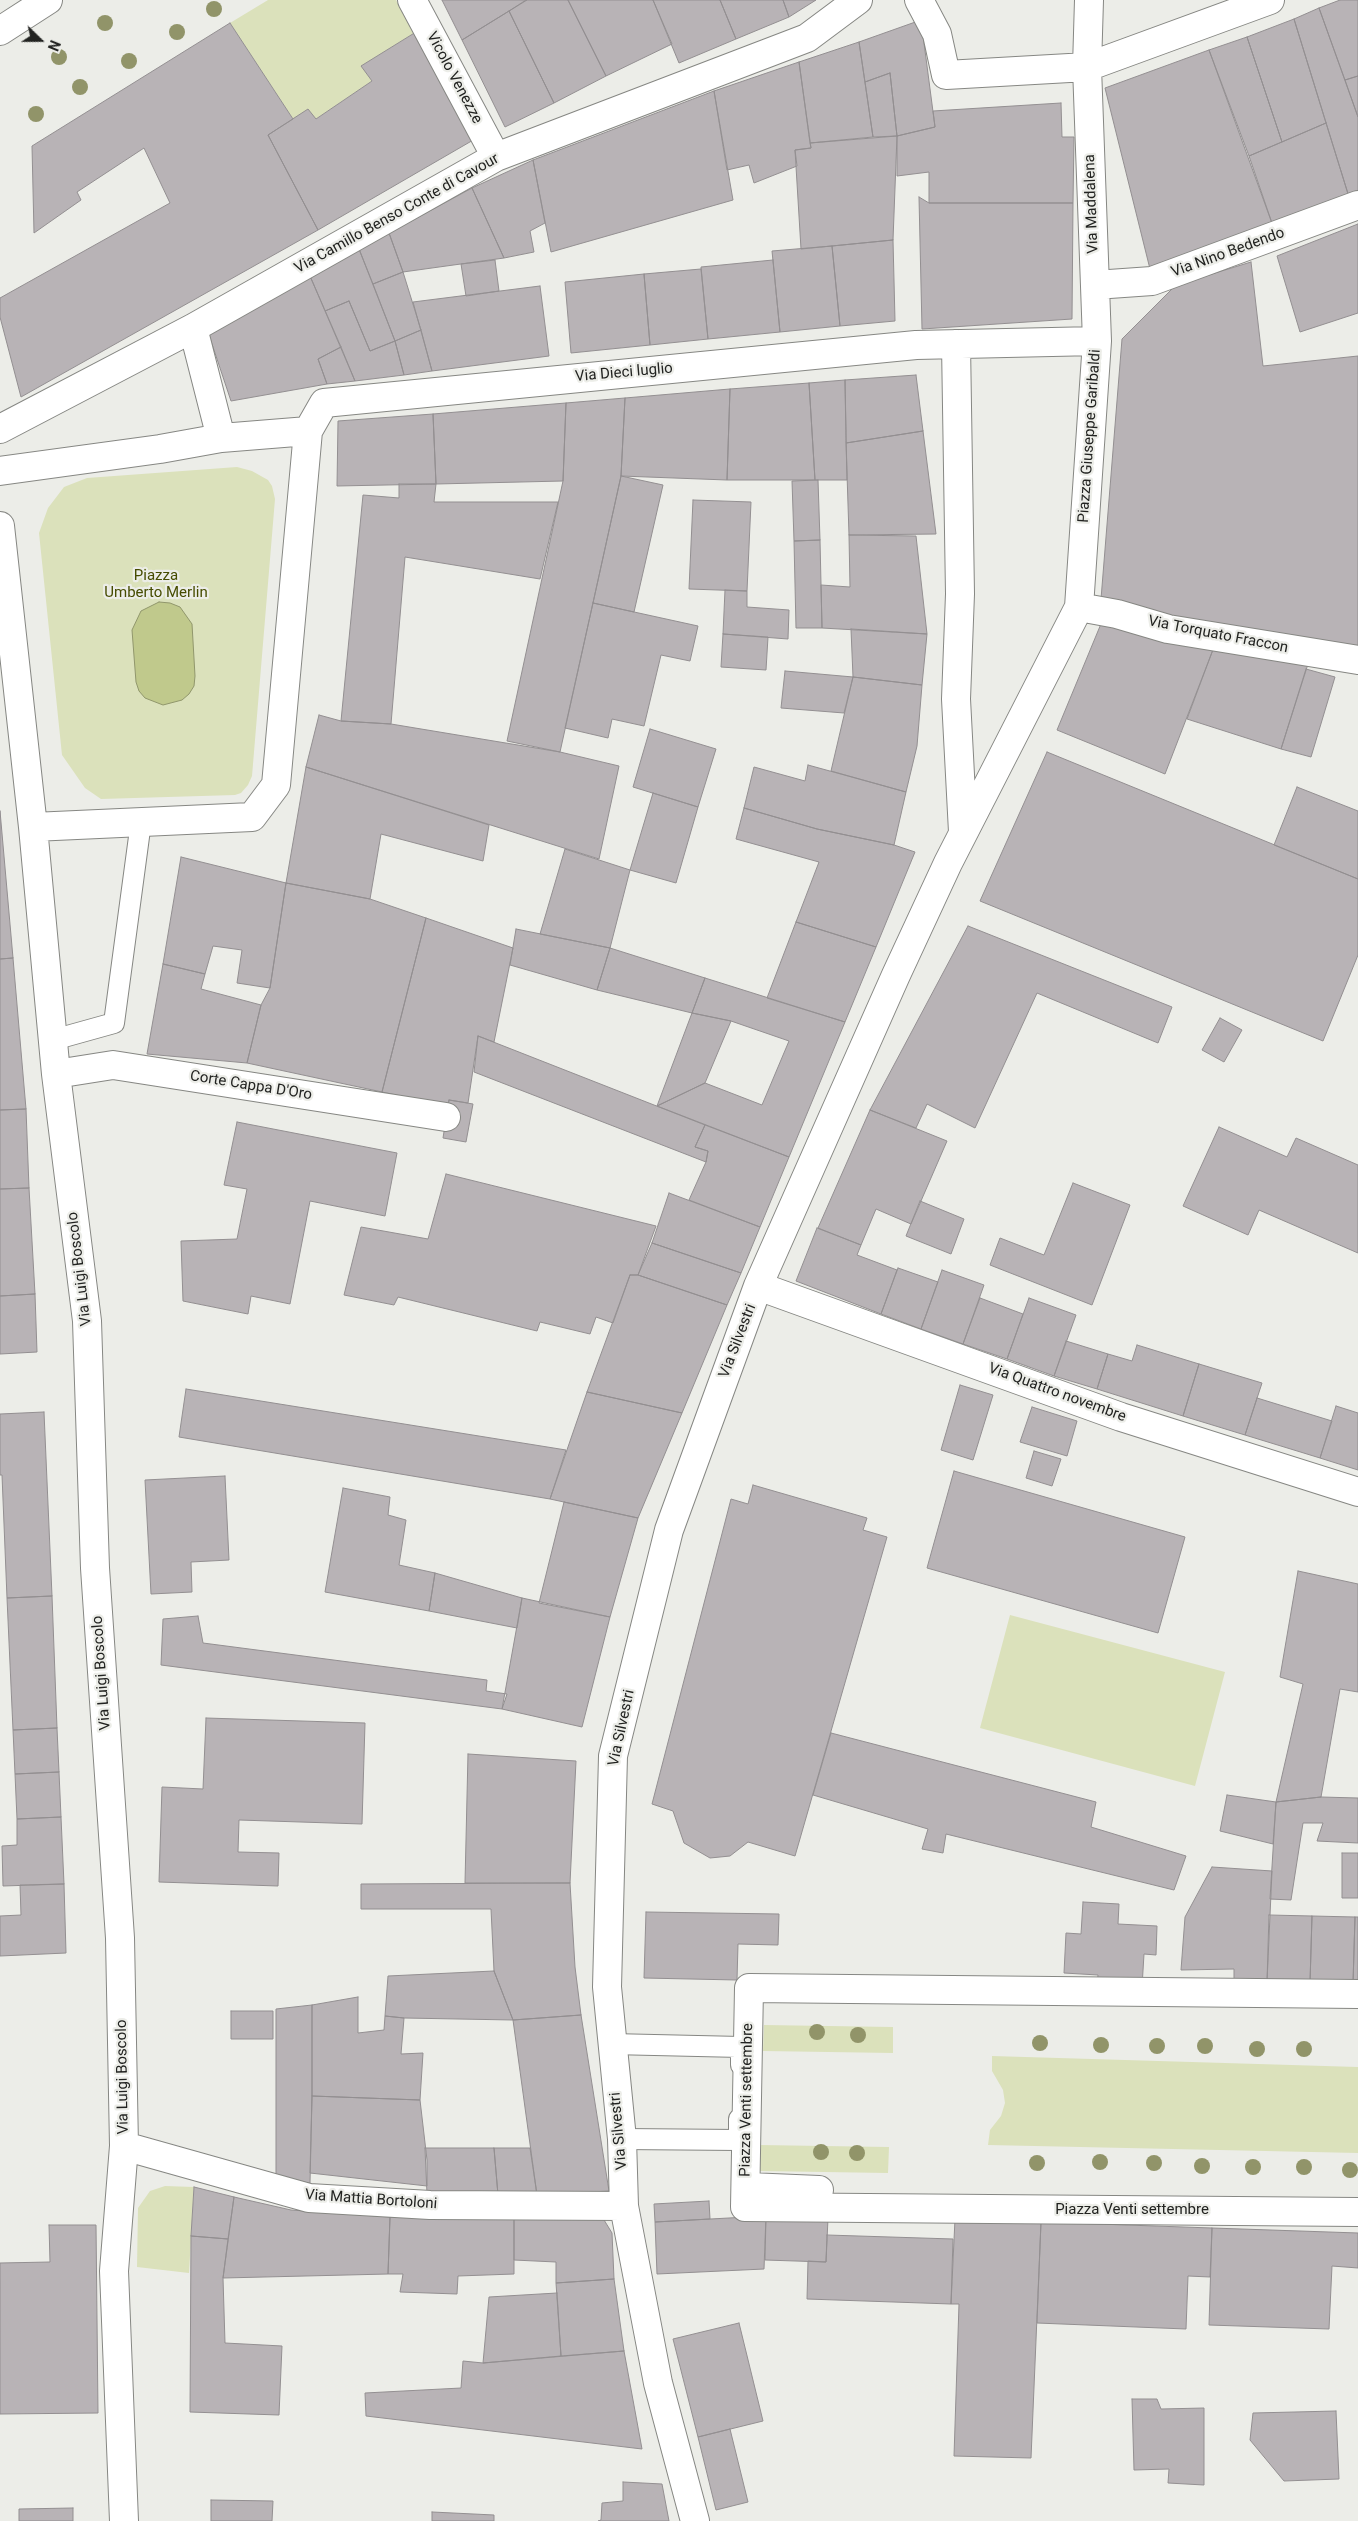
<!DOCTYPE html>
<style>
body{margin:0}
#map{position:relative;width:1358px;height:2521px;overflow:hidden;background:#ecede8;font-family:Roboto,sans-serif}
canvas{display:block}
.north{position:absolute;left:15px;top:15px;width:50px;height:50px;-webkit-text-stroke:4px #ecede8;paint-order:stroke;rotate:112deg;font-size:14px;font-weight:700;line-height:20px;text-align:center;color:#222321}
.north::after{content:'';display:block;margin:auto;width:18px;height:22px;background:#222321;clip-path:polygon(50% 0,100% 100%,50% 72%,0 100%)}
</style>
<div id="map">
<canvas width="1358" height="2521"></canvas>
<div class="north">N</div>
</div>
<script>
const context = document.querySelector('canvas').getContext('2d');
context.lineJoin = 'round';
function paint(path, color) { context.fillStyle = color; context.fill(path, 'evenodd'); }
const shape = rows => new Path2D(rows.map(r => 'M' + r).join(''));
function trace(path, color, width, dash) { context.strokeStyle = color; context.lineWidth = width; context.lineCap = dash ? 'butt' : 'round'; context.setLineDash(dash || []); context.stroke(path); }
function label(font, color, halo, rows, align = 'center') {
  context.font = font + ' Roboto,sans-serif'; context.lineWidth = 4.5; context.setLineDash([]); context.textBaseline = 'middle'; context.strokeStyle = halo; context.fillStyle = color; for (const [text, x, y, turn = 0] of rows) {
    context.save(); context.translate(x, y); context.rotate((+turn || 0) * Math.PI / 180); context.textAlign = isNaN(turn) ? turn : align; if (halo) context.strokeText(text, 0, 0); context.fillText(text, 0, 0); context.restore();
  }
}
paint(shape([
 [268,0,396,0,416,32,362,66,372,81,316,119,293,119,230,23],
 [237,467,252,471,268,480,272,486,275,499,252,776,248,785,241,793,235,795,101,799,85,788,62,755,39,533,48,508,64,487,87,478],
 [1010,1615,1225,1672,1195,1786,980,1728],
 [764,2025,893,2027,893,2053,763,2051],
 [992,2056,1358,2067,1358,2153,988,2145,990,2130,1001,2116,1005,2103,1003,2090,992,2071],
 [759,2145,889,2147,888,2173,759,2171],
 [165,2186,194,2187,189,2273,137,2267,138,2208,150,2191]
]), '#dbe1bb');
const water = shape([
 [159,602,170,603,180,607,192,624,195,676,194,686,189,694,182,700,163,705,145,698,139,691,136,682,132,630,141,611,159,602]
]);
paint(water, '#c0c98c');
trace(water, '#91976c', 1);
const building = shape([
 [442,0,527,0,462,40,442,0],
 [526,0,568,0,606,76,554,103,509,11,526,0],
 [568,0,653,0,672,44,606,76,568,0],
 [653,0,720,0,736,39,679,63,653,0],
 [720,0,783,0,789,17,736,39,720,0],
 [783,0,816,0,789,17,783,0],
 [1340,0,1358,0,1358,76,1345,80,1319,8,1340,0],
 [1319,8,1358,117,1358,194,1349,197,1294,19,1319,8],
 [509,11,554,103,505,127,462,40,509,11],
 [1294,19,1326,123,1282,142,1247,37,1294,19],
 [921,20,935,127,897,136,890,73,865,82,859,42,921,20],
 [230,23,293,119,268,135,318,230,21,397,0,317,0,298,170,203,144,148,77,192,81,200,34,233,32,146,230,23],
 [416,32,475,139,318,230,268,135,308,109,316,119,372,81,361,66,416,32],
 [1247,37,1282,142,1249,156,1209,50,1247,37],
 [859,42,873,137,810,143,799,62,859,42],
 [1209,50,1273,226,1150,269,1105,88,1209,50],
 [799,62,811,148,795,150,797,166,754,183,749,165,727,170,714,91,799,62],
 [890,73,897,136,873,137,865,82,890,73],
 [1358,76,1358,117,1345,80,1358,76],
 [714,91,733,200,551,252,533,160,714,91],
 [1061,103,1062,137,1074,137,1073,203,929,203,929,172,897,176,897,136,935,127,933,111,1061,103],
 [1326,123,1349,197,1273,226,1249,156,1326,123],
 [897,136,893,240,801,249,795,150,811,148,810,143,897,136],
 [533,160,545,223,530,231,534,252,504,258,472,188,533,160],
 [472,188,504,258,403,272,389,233,472,188],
 [919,197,929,203,1073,203,1072,319,922,329,919,197],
 [1358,224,1358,313,1300,332,1277,256,1358,224],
 [389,233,403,272,373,284,359,249,389,233],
 [893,240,895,321,840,326,832,246,893,240],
 [832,246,840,326,780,332,772,251,832,246],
 [359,249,395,341,370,351,349,301,325,311,310,276,359,249],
 [495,260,499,291,466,296,461,264,495,260],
 [773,260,780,332,708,339,701,267,773,260],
 [1251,262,1263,366,1358,356,1358,648,1166,622,1101,599,1122,339,1176,285,1251,262],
 [701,269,708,339,650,345,644,274,701,269],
 [403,272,421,330,395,341,373,284,403,272],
 [644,274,650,345,571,353,565,282,644,274],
 [310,276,341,347,318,359,327,384,231,401,208,332,310,276],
 [540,286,549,356,432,371,413,302,540,286],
 [349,301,370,351,395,341,404,375,355,381,325,311,349,301],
 [421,330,432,371,404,375,395,341,421,330],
 [341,347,355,381,327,384,318,359,341,347],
 [916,375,923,431,846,443,845,380,916,375],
 [845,380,847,480,815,480,809,383,845,380],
 [809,383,815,480,727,480,730,389,809,383],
 [730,389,727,480,621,476,625,398,730,389],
 [625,398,621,476,560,752,507,741,563,481,566,403,625,398],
 [566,403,563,481,436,484,433,414,566,403],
 [433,414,436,484,337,486,338,421,433,414],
 [923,431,936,534,849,535,846,443,923,431],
 [621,476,663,485,634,612,593,603,621,476],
 [818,480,820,540,794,541,792,481,818,480],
 [399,484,436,484,434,502,558,502,540,579,405,557,391,724,341,721,363,495,399,498,399,484],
 [693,500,751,502,747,591,689,589,693,500],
 [849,535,916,536,927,634,822,628,821,585,850,587,849,535],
 [820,540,822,628,796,628,794,541,820,540],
 [725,590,747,591,747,607,789,610,788,639,723,634,725,590],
 [593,603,698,626,690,661,661,655,644,726,612,719,608,738,565,728,593,603],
 [1103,619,1214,647,1165,774,1057,730,1103,619],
 [851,629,927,634,922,685,853,677,851,629],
 [723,634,768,637,766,670,721,667,723,634],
 [1214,647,1308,664,1281,749,1187,719,1214,647],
 [1306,669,1335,677,1311,757,1281,749,1306,669],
 [785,671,853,677,844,713,781,708,785,671],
 [853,677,922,685,917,746,906,792,831,771,853,677],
 [319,715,341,721,391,724,560,752,619,766,599,859,306,767,319,715],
 [650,729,716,749,698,807,633,787,650,729],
 [1047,752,1358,879,1358,955,1323,1041,980,901,1047,752],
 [808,765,906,792,894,845,817,829,744,808,754,767,805,781,808,765],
 [306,767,489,825,483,861,381,834,370,899,286,883,306,767],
 [1297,787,1358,811,1358,879,1274,845,1297,787],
 [653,793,698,807,676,883,630,870,653,793],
 [744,808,817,829,894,845,915,852,876,947,796,922,819,862,736,839,744,808],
 [0,811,13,958,0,959,0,811],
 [565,849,630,870,610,948,540,934,565,849],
 [181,857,286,883,270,988,237,983,242,950,213,946,205,974,163,964,181,857],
 [286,883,370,899,426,918,382,1092,247,1063,261,1005,270,988,286,883],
 [426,918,513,948,494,1042,478,1036,468,1103,449,1100,448,1106,382,1092,426,918],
 [796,922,876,947,845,1022,767,998,796,922],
 [968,926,1172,1007,1158,1043,1037,993,975,1128,927,1104,916,1128,870,1110,968,926],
 [516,929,610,948,597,990,510,965,516,929],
 [610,948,705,978,692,1013,597,990,610,948],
 [13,958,26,1109,0,1110,0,959,13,958],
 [163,964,205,974,201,989,261,1005,247,1063,147,1054,163,964],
 [705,978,845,1022,789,1157,657,1106,705,1083,762,1105,789,1041,731,1021,692,1013,705,978],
 [692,1013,731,1021,705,1083,657,1106,692,1013],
 [1220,1018,1242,1030,1224,1062,1202,1050,1220,1018],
 [478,1036,705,1125,695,1147,708,1151,706,1162,474,1072,478,1036],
 [449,1100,473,1104,466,1142,443,1138,449,1100],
 [26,1109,29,1188,0,1189,0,1110,26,1109],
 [870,1110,947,1141,911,1224,876,1209,861,1245,818,1228,870,1110],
 [237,1122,397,1153,385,1216,310,1201,290,1304,251,1296,248,1314,183,1301,181,1241,237,1239,247,1189,224,1185,237,1122],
 [705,1125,789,1157,760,1227,689,1200,706,1162,708,1151,695,1147,705,1125],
 [1219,1127,1287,1157,1296,1138,1358,1165,1358,1253,1259,1210,1248,1235,1183,1206,1219,1127],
 [446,1174,656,1226,638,1275,630,1275,613,1323,596,1317,590,1334,540,1322,537,1331,398,1297,394,1305,344,1295,361,1227,428,1239,446,1174],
 [1073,1183,1130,1205,1092,1305,990,1265,1000,1238,1044,1255,1073,1183],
 [29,1188,35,1294,0,1296,0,1189,29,1188],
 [669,1193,760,1227,741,1273,652,1243,669,1193],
 [920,1201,964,1219,951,1254,906,1236,920,1201],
 [817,1228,861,1245,857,1255,897,1270,881,1314,796,1281,817,1228],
 [652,1243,741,1273,727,1305,638,1275,652,1243],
 [898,1268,938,1282,921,1329,881,1314,898,1268],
 [942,1270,984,1285,963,1344,921,1329,942,1270],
 [630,1275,638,1275,727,1305,682,1413,587,1392,630,1275],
 [35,1294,37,1352,0,1354,0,1296,35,1294],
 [980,1298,1023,1314,1007,1359,963,1344,980,1298],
 [1029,1298,1076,1315,1054,1376,1007,1359,1029,1298],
 [1066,1341,1108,1354,1097,1389,1054,1376,1066,1341],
 [1137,1345,1199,1364,1183,1416,1097,1389,1108,1354,1132,1361,1137,1345],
 [1199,1364,1262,1383,1245,1435,1183,1416,1199,1364],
 [960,1385,993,1395,973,1460,941,1450,960,1385],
 [186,1389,566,1450,550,1499,179,1437,186,1389],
 [587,1392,682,1413,638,1518,550,1499,587,1392],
 [1257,1398,1332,1421,1320,1458,1245,1435,1257,1398],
 [1336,1406,1358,1413,1358,1470,1320,1458,1336,1406],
 [1032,1407,1077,1421,1067,1456,1020,1442,1032,1407],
 [44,1412,52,1596,7,1598,2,1475,0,1475,0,1414,44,1412],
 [1034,1451,1061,1459,1052,1486,1026,1478,1034,1451],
 [954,1471,1185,1537,1158,1633,927,1568,954,1471],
 [225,1476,229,1560,191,1562,192,1592,151,1594,145,1480,225,1476],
 [753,1485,867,1518,863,1530,887,1537,795,1856,748,1842,730,1856,710,1858,684,1843,673,1811,652,1804,731,1499,748,1504,753,1485],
 [343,1488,390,1497,388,1515,406,1520,399,1565,435,1573,429,1611,325,1592,343,1488],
 [564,1502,638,1518,610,1617,539,1603,564,1502],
 [1298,1571,1358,1584,1358,1692,1340,1689,1321,1797,1276,1802,1303,1684,1280,1677,1298,1571],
 [435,1573,522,1598,517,1628,429,1611,435,1573],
 [52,1596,57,1728,13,1730,7,1598,52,1596],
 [522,1598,610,1617,582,1727,502,1709,522,1598],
 [198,1616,203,1643,487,1680,486,1691,507,1694,502,1709,161,1665,163,1619,198,1616],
 [206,1718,365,1723,362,1824,239,1820,238,1852,279,1853,278,1886,159,1882,162,1787,203,1789,206,1718],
 [57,1728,59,1772,15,1774,13,1730,57,1728],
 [831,1733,1096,1802,1091,1827,1186,1856,1174,1890,946,1834,943,1853,922,1849,928,1829,813,1795,831,1733],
 [468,1754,576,1761,570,1883,465,1883,468,1754],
 [59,1772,61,1817,17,1819,15,1774,59,1772],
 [1227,1795,1276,1802,1273,1844,1220,1831,1227,1795],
 [1321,1797,1358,1798,1358,1843,1317,1841,1323,1823,1303,1823,1291,1900,1270,1899,1276,1802,1321,1797],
 [61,1817,64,1884,3,1886,2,1846,17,1845,17,1819,61,1817],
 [1342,1853,1358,1853,1358,1898,1342,1898,1342,1853],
 [1212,1867,1272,1871,1267,1982,1234,1982,1234,1969,1181,1970,1185,1917,1212,1867],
 [570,1883,575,1967,581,2015,513,2020,494,1971,491,1909,361,1909,361,1884,570,1883],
 [64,1884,66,1953,0,1956,0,1916,21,1915,20,1885,64,1884],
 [1083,1902,1119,1904,1118,1924,1157,1926,1156,1955,1144,1954,1142,1987,1097,1985,1098,1975,1064,1973,1066,1933,1081,1934,1083,1902],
 [646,1912,779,1914,778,1945,738,1944,737,1980,644,1978,646,1912],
 [1269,1915,1312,1916,1310,1983,1267,1982,1269,1915],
 [1312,1916,1355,1917,1353,1984,1310,1983,1312,1916],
 [1355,1917,1358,1917,1358,1984,1353,1984,1355,1917],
 [494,1971,513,2020,404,2018,385,2016,388,1976,494,1971],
 [358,1997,358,2033,384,2030,385,2016,404,2018,401,2054,423,2053,420,2100,312,2096,312,2005,358,1997],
 [312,2005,312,2096,310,2183,276,2179,276,2009,312,2005],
 [231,2011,273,2011,273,2039,231,2039,231,2011],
 [581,2015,609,2191,537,2195,513,2020,581,2015],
 [312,2096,420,2100,427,2160,427,2186,310,2173,312,2096],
 [425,2148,494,2148,498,2195,427,2194,425,2148],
 [494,2148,530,2148,537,2195,498,2195,494,2148],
 [194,2187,234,2197,228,2239,191,2236,194,2187],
 [234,2197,291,2210,390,2217,388,2274,223,2278,234,2197],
 [709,2201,710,2219,655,2222,654,2204,709,2201],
 [601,2215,612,2233,614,2279,556,2283,556,2262,514,2260,514,2216,601,2215],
 [514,2216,514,2274,458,2276,457,2294,400,2292,403,2274,388,2274,390,2217,514,2216],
 [766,2216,764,2269,657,2274,655,2222,766,2216],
 [766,2216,828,2218,826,2262,765,2260,766,2216],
 [955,2219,1041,2222,1031,2458,954,2456,959,2304,951,2304,955,2219],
 [1041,2222,1212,2228,1210,2277,1188,2276,1186,2329,1037,2323,1041,2222],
 [49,2225,96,2225,98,2413,0,2414,0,2263,50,2262,49,2225],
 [1212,2228,1358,2233,1358,2268,1332,2266,1329,2329,1209,2325,1212,2228],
 [827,2235,953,2239,951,2304,807,2299,808,2261,826,2262,827,2235],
 [191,2236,228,2239,223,2278,225,2343,282,2346,279,2415,190,2412,191,2236],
 [614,2279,624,2351,561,2356,556,2283,614,2279],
 [557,2293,561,2356,483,2363,489,2297,557,2293],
 [739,2323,763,2421,698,2437,673,2339,739,2323],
 [624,2351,642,2449,366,2416,365,2393,461,2388,463,2361,483,2363,624,2351],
 [1132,2399,1157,2399,1161,2409,1204,2408,1204,2485,1168,2483,1169,2469,1134,2470,1132,2399],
 [1336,2411,1339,2479,1284,2481,1250,2440,1253,2413,1336,2411],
 [730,2429,748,2502,716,2510,698,2437,730,2429],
 [623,2482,662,2484,669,2521,598,2521,601,2520,602,2503,623,2501,623,2482],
 [211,2500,273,2501,272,2521,211,2521,211,2500],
 [73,2508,73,2521,19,2521,19,2509,73,2508],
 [432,2512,494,2515,494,2521,432,2521,432,2512]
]);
paint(building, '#b8b3b6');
trace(building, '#938f91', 1);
const lane = shape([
 [53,1040,114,1023,141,822],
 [611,2044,741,2047,741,2065],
 [622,2139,739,2140,739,2119]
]);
const street = shape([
 [412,0,496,157],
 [919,0,937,34,946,75,1087,67,1270,0],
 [0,31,48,0],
 [1095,285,1152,281,1358,205],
 [193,328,221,438,308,431],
 [956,344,960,594,956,699,963,832],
 [0,429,193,328,496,157,807,38,858,0],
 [0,471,160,449,221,438],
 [0,526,33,827,56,1074,87,1321,95,1568,120,1938,124,2146,114,2271,124,2521],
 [1079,607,1117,614,1168,629,1358,660],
 [33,827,252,817,276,785,308,431,324,403,916,345,1097,341],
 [56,1074,113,1065,446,1117],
 [758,1286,1121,1417,1358,1492],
 [1358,1994,749,1988,745,2207,1358,2212],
 [124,2146,309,2198,430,2205,624,2206],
 [748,2187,819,2190],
 [695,2521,658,2383,624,2206,622,2139,607,1987,613,1756,669,1530,758,1286,896,975,948,863,1079,607,1097,341,1087,67,1089,0]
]);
trace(lane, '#868783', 22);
trace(street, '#868783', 30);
trace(lane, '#fff', 20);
trace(street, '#fff', 28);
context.fillStyle = '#919469';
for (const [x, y] of [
 [214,9],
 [105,23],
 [177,32],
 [59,57],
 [129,61],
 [80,87],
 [36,114],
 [817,2032],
 [858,2035],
 [1040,2043],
 [1101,2045],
 [1157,2046],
 [1205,2046],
 [1257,2049],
 [1304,2049],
 [821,2152],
 [857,2153],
 [1100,2162],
 [1037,2163],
 [1154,2163],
 [1202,2166],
 [1253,2167],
 [1304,2167],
 [1350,2170]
]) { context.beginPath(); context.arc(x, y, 8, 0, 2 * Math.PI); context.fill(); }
label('15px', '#222321', '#ecede8', [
 ["Vicolo Venezze",454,78,62],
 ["Via Maddalena",1092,204,-92],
 ["Via Camillo Benso Conte di Cavour",397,214,-29],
 ["Via Nino Bedendo",1228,253,-20],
 ["Via Dieci luglio",624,373,-5],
 ["Piazza Giuseppe Garibaldi",1090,436,-86],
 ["Via Torquato Fraccon",1218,635,11],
 ["Corte Cappa D'Oro",251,1086,9],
 ["Via Luigi Boscolo",80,1269,-97],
 ["Via Silvestri",738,1341,-69],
 ["Via Quattro novembre",1057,1393,20],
 ["Via Luigi Boscolo",102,1673,-94],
 ["Via Silvestri",622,1728,-78],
 ["Via Luigi Boscolo",123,2077,-91],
 ["Piazza Venti settembre",747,2100,-89],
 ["Via Silvestri",619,2131,-95],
 ["Via Mattia Bortoloni",371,2200,4],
 ["Piazza Venti settembre",1132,2210]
]);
label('15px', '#464c01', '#ecede8', [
 ["Piazza",156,576],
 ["Umberto Merlin",156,593]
]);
</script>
